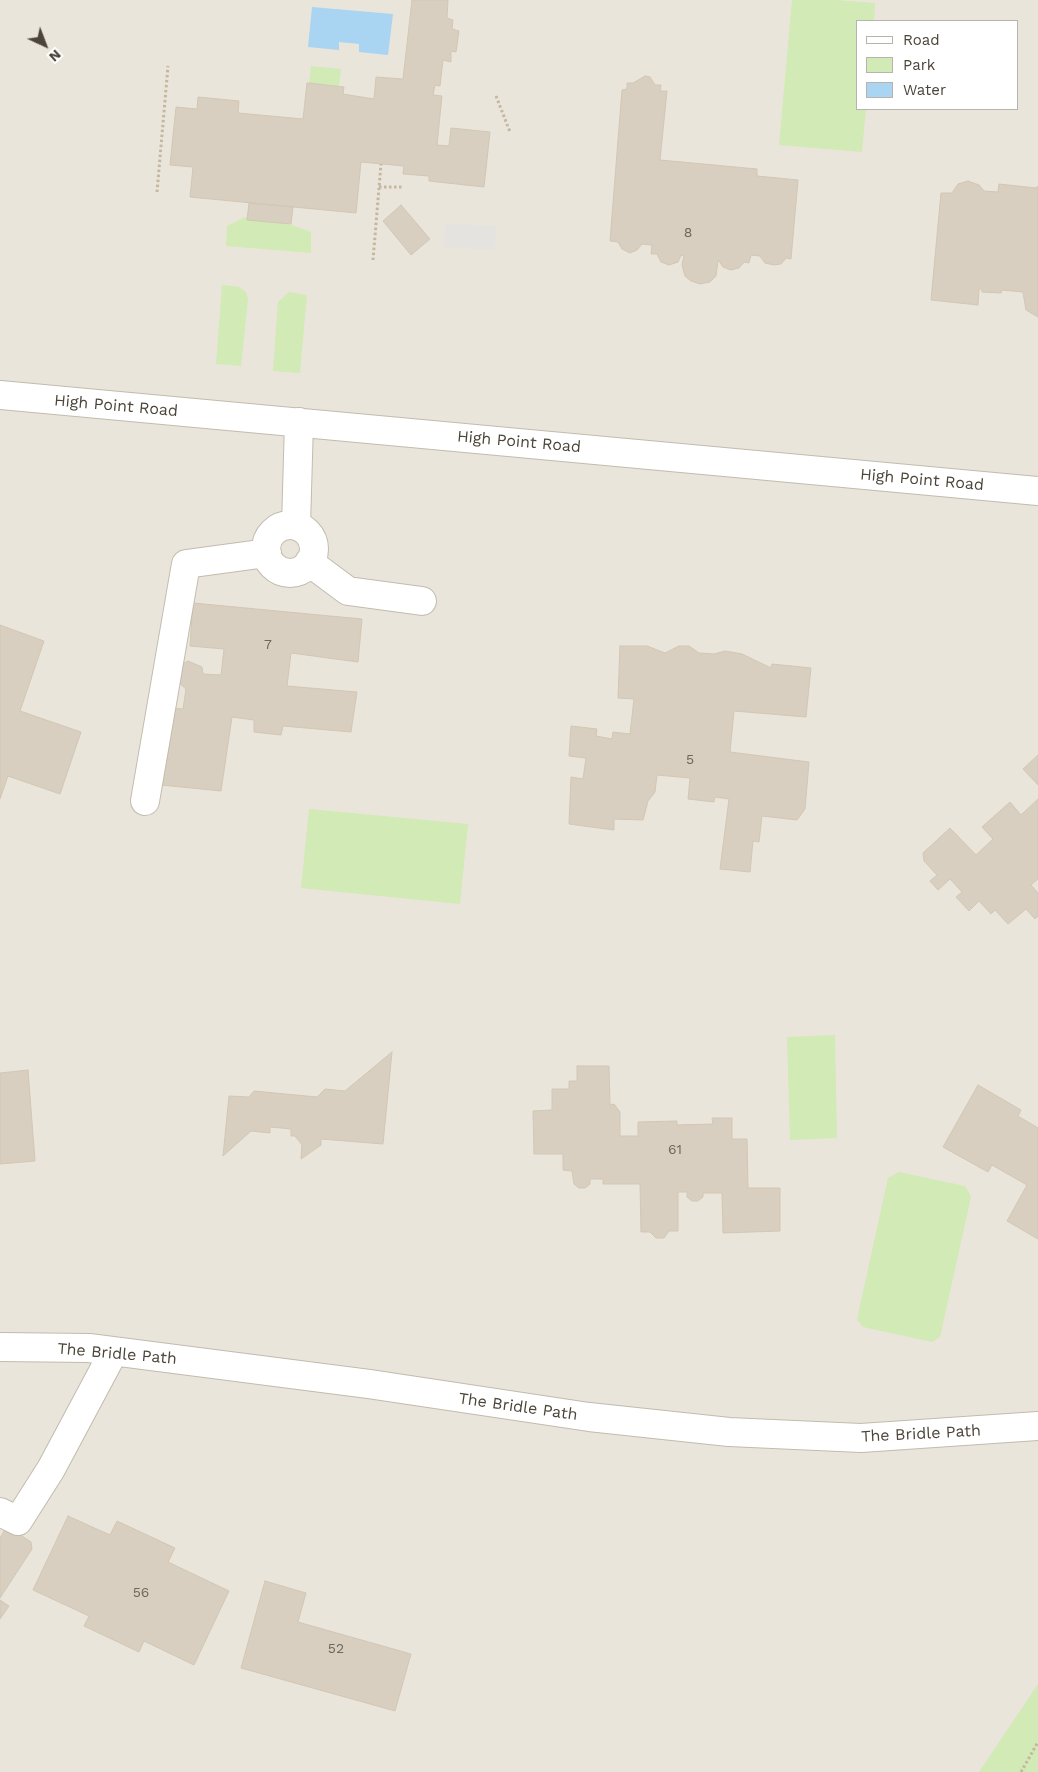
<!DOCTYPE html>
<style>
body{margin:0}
#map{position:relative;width:1038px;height:1772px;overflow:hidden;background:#f6f3ec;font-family:"Work Sans",sans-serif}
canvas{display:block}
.legend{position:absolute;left:856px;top:20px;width:162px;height:90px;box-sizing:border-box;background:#fff;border:1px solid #b7b4b0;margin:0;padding:6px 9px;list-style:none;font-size:15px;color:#4b4439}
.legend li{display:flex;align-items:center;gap:10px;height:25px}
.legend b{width:25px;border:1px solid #b7b4b0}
.north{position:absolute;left:20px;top:20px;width:50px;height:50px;-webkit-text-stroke:4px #fff;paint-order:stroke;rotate:137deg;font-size:14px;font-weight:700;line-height:20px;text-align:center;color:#4b4439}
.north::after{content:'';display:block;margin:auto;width:18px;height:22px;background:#4b4439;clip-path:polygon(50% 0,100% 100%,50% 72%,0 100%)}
</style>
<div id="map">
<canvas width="1038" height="1772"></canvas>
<ul class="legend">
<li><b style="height:6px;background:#fff"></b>Road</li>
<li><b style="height:14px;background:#d2eab5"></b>Park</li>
<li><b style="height:14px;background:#a9d4f2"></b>Water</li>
</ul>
<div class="north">N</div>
</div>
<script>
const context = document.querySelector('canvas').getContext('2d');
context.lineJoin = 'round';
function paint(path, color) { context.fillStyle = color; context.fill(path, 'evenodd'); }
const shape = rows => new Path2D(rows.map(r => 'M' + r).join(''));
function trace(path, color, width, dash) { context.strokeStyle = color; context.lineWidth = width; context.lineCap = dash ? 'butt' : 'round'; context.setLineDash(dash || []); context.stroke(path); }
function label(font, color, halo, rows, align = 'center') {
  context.font = font + ' "Work Sans",sans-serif'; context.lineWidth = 4.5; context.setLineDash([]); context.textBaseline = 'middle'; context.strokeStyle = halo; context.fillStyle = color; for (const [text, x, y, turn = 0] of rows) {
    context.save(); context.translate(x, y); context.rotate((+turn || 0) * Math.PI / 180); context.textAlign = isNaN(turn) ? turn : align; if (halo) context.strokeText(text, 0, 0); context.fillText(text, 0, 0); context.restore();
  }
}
paint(shape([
 [0,0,1038,0,1038,1772,0,1772],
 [857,21,1017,21,1017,109,857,109]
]), '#eae5da');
paint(shape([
 [792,0,836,0,875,3,874,21,857,21,857,109,866,109,862,152,779,145],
 [311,66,341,69,339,86,309,83],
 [245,217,281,221,311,232,311,253,226,246,227,226],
 [222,285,239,287,246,292,248,300,241,366,216,364],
 [289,292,307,295,300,373,273,371,278,302],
 [309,809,468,824,460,904,301,888],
 [835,1035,837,1138,790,1140,787,1037],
 [899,1172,965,1186,971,1197,940,1337,932,1342,863,1327,857,1319,888,1178],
 [1038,1684,1038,1772,979,1772]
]), '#d2eab5');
paint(shape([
 [445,223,497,226,495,250,444,247]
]), '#e5e3e0');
paint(shape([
 [312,7,393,14,388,55,359,52,359,44,339,42,339,50,308,47]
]), '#a9d4f2');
const building = shape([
 [412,0,448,0,447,18,453,20,452,29,459,31,456,52,451,51,451,62,443,60,440,86,435,85,433,95,442,96,437,145,449,146,451,128,490,132,484,187,429,181,429,176,403,174,404,166,361,162,356,213,190,197,193,167,170,165,176,107,197,109,198,97,239,101,238,113,303,119,307,83,309,83,344,87,343,94,374,99,376,77,403,79,412,0],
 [645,76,650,77,655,85,661,85,660,91,667,91,660,160,757,169,757,176,798,180,791,259,786,258,781,264,774,265,765,263,760,256,751,255,749,263,744,262,739,268,731,270,723,267,718,260,716,276,710,282,700,284,691,281,685,276,682,265,684,256,681,255,678,262,669,265,661,262,657,254,651,254,652,245,642,244,637,250,630,253,622,249,618,242,610,241,622,90,627,89,627,83,633,83,645,76],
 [968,181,979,185,984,191,998,192,999,184,1036,188,1038,186,1038,317,1026,310,1023,292,1002,290,1001,293,982,292,982,289,979,289,978,305,931,300,941,193,952,193,958,184,968,181],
 [249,203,293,207,291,224,247,220,249,203],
 [401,205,430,239,411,255,383,221,401,205],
 [193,603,362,619,358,662,291,653,287,686,357,692,351,732,283,726,281,735,254,732,254,720,232,717,221,791,161,785,170,708,183,709,186,689,178,682,182,664,188,661,202,667,203,674,221,675,224,649,190,646,193,603],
 [0,625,44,641,20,711,81,732,60,794,8,776,0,799,0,625],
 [620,646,647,646,665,653,679,646,689,646,699,653,714,654,725,651,742,654,771,668,772,664,811,668,806,717,734,711,730,752,809,762,805,809,797,820,762,816,759,842,753,841,750,872,720,869,729,799,715,797,714,802,688,799,690,778,657,775,655,792,648,801,643,820,614,819,614,830,569,824,571,777,583,779,586,758,569,756,571,726,597,729,596,736,612,739,613,732,630,734,634,699,618,698,620,646],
 [1038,755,1038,785,1023,769,1038,755],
 [1038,799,1038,879,1031,885,1038,893,1038,916,1035,919,1026,909,1008,924,995,910,991,914,979,901,969,911,956,897,962,892,950,879,938,890,930,881,937,875,924,861,923,853,950,828,976,855,993,839,982,827,1010,802,1021,815,1038,799],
 [392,1052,383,1144,321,1139,321,1145,301,1159,302,1145,295,1136,291,1136,291,1129,270,1127,270,1133,251,1131,223,1156,229,1096,249,1097,254,1091,317,1097,325,1089,345,1091,392,1052],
 [577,1066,609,1066,610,1105,614,1104,620,1112,620,1136,638,1136,638,1122,677,1121,677,1125,713,1124,712,1118,732,1118,732,1139,747,1139,748,1188,780,1188,780,1231,723,1233,722,1193,703,1193,703,1197,698,1201,692,1201,687,1197,687,1192,678,1192,678,1231,669,1231,664,1238,656,1238,650,1232,641,1232,640,1184,603,1184,603,1179,590,1179,590,1184,585,1188,579,1188,574,1184,572,1171,563,1170,563,1154,534,1154,533,1111,552,1110,552,1089,569,1089,569,1081,577,1081,577,1066],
 [28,1070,35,1161,0,1164,0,1073,28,1070],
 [978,1085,1021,1110,1018,1116,1038,1128,1038,1239,1007,1221,1027,1185,992,1165,988,1172,943,1147,978,1085],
 [68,1516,110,1535,117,1521,175,1548,168,1562,229,1591,194,1665,144,1641,139,1652,84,1626,89,1616,33,1590,68,1516],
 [7,1526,31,1542,32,1549,0,1598,0,1538,7,1526],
 [265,1581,306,1593,298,1622,411,1654,395,1711,241,1668,265,1581],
 [0,1600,9,1606,0,1619,0,1600]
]);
paint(building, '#d8cfc1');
trace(building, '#d3c7b4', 1);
const minor = shape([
 [0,395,1038,491],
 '266 549a24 24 0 1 1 48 0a24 24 0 1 1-48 0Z',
 [296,526,299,422],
 [309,562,348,591,422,601],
 [145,801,186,564,267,553],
 [0,1347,89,1348,369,1384,589,1417,729,1432,861,1438,1038,1426],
 [0,1512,18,1521,51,1469,114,1351]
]);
trace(minor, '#c2bbae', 30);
trace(shape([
 [496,96,510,132],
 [379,187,403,187],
 [157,192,168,66],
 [373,260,381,164],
 [1021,1772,1038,1742]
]), '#c4b79f', 3, [2.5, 2.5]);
trace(minor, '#fff', 28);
label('14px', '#6e675b', null, [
 ["8",688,233],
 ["7",268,645],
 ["5",690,760],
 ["61",675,1150],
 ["56",141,1593],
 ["52",336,1649]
]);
label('16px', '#4b4439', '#fff', [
 ["High Point Road",116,406,5],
 ["High Point Road",519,442,5],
 ["High Point Road",922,480,5],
 ["The Bridle Path",117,1354,5],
 ["The Bridle Path",518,1407,8],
 ["The Bridle Path",921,1434,-3]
]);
</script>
